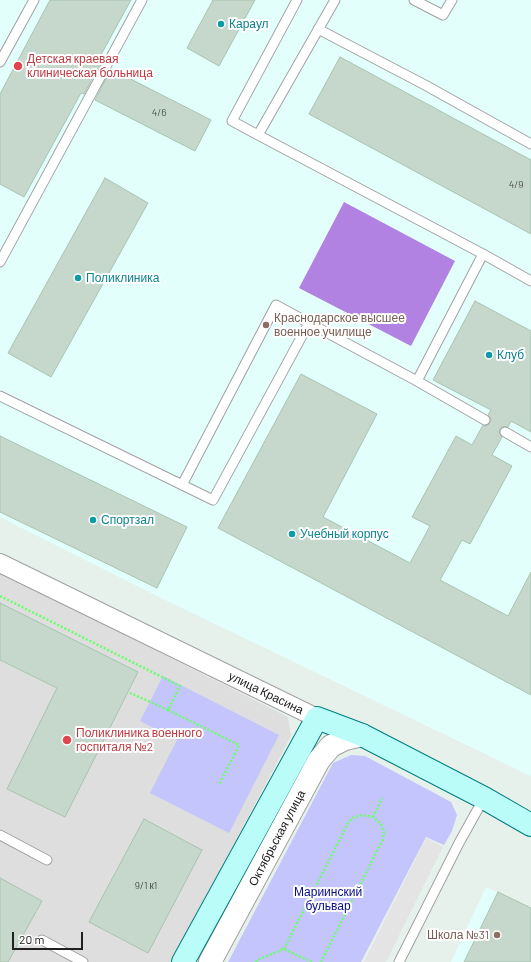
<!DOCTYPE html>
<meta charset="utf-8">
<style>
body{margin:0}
#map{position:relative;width:531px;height:962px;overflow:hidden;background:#e7f1ec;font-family:Barlow,sans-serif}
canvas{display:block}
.scale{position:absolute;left:12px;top:932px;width:71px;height:18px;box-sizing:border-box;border:2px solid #202020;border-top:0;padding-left:5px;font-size:12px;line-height:14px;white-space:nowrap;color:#202020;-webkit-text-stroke:3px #fff;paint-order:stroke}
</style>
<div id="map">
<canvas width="531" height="962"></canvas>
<div class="scale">20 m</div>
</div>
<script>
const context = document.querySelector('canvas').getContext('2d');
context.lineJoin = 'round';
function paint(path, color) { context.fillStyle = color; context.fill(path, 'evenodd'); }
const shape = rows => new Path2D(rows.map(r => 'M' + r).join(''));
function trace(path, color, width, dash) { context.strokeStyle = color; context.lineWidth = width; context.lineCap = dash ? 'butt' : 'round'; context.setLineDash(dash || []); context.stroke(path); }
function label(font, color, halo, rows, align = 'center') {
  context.font = font + ' Barlow,sans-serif'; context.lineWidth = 4; context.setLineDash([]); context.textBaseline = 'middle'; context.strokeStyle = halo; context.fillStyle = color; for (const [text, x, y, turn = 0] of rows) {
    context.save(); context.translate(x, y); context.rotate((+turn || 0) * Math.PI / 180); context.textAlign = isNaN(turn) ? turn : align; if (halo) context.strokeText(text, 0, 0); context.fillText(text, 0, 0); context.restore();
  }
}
paint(shape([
 [0,572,288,717,291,736,172,962,0,962]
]), '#dddedd');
paint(shape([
 [0,0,531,0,531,776,159,597,0,517],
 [486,887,531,908,531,962,451,962]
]), '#e2fffc');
paint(shape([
 [163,676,279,735,229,833,150,793,177,740,140,721],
 [351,755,365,756,451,802,457,815,452,831,444,845,426,837,361,962,228,962,333,763]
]), '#c3c5fc');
paint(shape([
 [344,202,455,261,411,346,299,288]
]), '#b282e3');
paint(shape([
 [426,838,443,847,386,962,364,962]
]), '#e4e4e4');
const building = shape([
 [50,0,131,0,97,62,100,64,84,94,81,93,24,197,0,184,0,94,50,0],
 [213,0,255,0,219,66,187,48,213,0],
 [340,57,531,160,531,234,309,114,340,57],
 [111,69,211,120,195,151,95,100,111,69],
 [105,178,148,203,51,377,8,353,105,178],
 [475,301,531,331,531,432,511,421,508,427,502,427,500,429,499,432,502,437,492,455,512,466,470,544,462,540,440,580,508,616,531,572,531,695,218,528,301,374,377,414,323,517,410,563,430,526,412,517,456,436,472,445,483,425,485,426,488,425,491,420,490,417,488,415,491,410,433,380,475,301],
 [0,436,187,527,157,588,0,512,0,436],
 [0,603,138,672,65,817,7,789,57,688,0,660,0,603],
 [144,819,202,850,148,953,89,922,144,819],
 [0,878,42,901,8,962,0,962,0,878],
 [498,892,531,908,531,962,464,962,498,892]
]);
paint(building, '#c6d8cc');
trace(building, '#a8c4b1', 1);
const service = shape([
 [335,0,258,135,483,254,531,281],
 [414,0,443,15,452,0],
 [318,29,425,85,531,144],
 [0,62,34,0],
 [258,135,232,121,297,0],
 [0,262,142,0],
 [417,381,483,254],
 [0,396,213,500,309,323,417,381,485,420],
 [505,432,531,447],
 [182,485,276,305,309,323],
 [0,835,47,860],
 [42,940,83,962],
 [399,962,459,843,484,798]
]);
const minor = shape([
 [0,563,317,718]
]);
const tertiary = shape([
 [210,962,319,760,331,746,345,739,362,735]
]);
const secondary = shape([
 [183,962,317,718,362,735,484,798,531,825]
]);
trace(service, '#a1a1a1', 11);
trace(minor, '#a1a1a1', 20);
trace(tertiary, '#a1a1a1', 24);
trace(secondary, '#007e7e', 24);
trace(shape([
 [0,596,180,686,168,710,128,692],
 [168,710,239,745,219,785],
 [373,817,382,798],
 [284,949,348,823,352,818,362,815,373,817,381,824,384,832,383,839,321,962],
 [256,962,257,960,284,949,312,962]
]), '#6bff6a', 2.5, [2, 2]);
trace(service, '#fff', 9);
trace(minor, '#fff', 18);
trace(tertiary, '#fff', 22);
trace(secondary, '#bafcf8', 22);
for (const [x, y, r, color] of [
 [221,24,4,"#0f9aa8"],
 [18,66,5,"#e0444e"],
 [78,278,4,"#0f9aa8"],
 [266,325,4,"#8d6e63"],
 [489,355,4,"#0f9aa8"],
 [93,520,4,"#0f9aa8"],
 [292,534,4,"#0f9aa8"],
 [67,740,5,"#e0444e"],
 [497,935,4,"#8d6e63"]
]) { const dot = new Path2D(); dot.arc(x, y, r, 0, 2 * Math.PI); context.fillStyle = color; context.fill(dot); trace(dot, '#fff', 1.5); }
label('10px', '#4a4e4b', null, [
 ["4/6",159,113],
 ["4/9",516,185],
 ["9/1 к1",146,886]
]);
label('12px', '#0d838f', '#fff', [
 ["Караул",229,24],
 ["Поликлиника",86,278],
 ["Клуб",497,355],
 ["Спортзал",101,520],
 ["Учебный корпус",300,534]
], 'left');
label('12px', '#be3a42', '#fff', [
 ["Детская краевая",27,59],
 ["клиническая больница",27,73],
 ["Поликлиника военного",76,733],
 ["госпиталя №2",76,747]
], 'left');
label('12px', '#785e54', '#fff', [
 ["Краснодарское высшее",274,318],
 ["военное училище",274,332],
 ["Школа №31",489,935,"right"]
], 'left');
label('12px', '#202020', '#fff', [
 ["улица Красина",266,693,26],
 ["Октябрьская улица",277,838,-62]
]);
label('12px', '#070b85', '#fff', [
 ["Мариинский",328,892],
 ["бульвар",328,906]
]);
</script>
